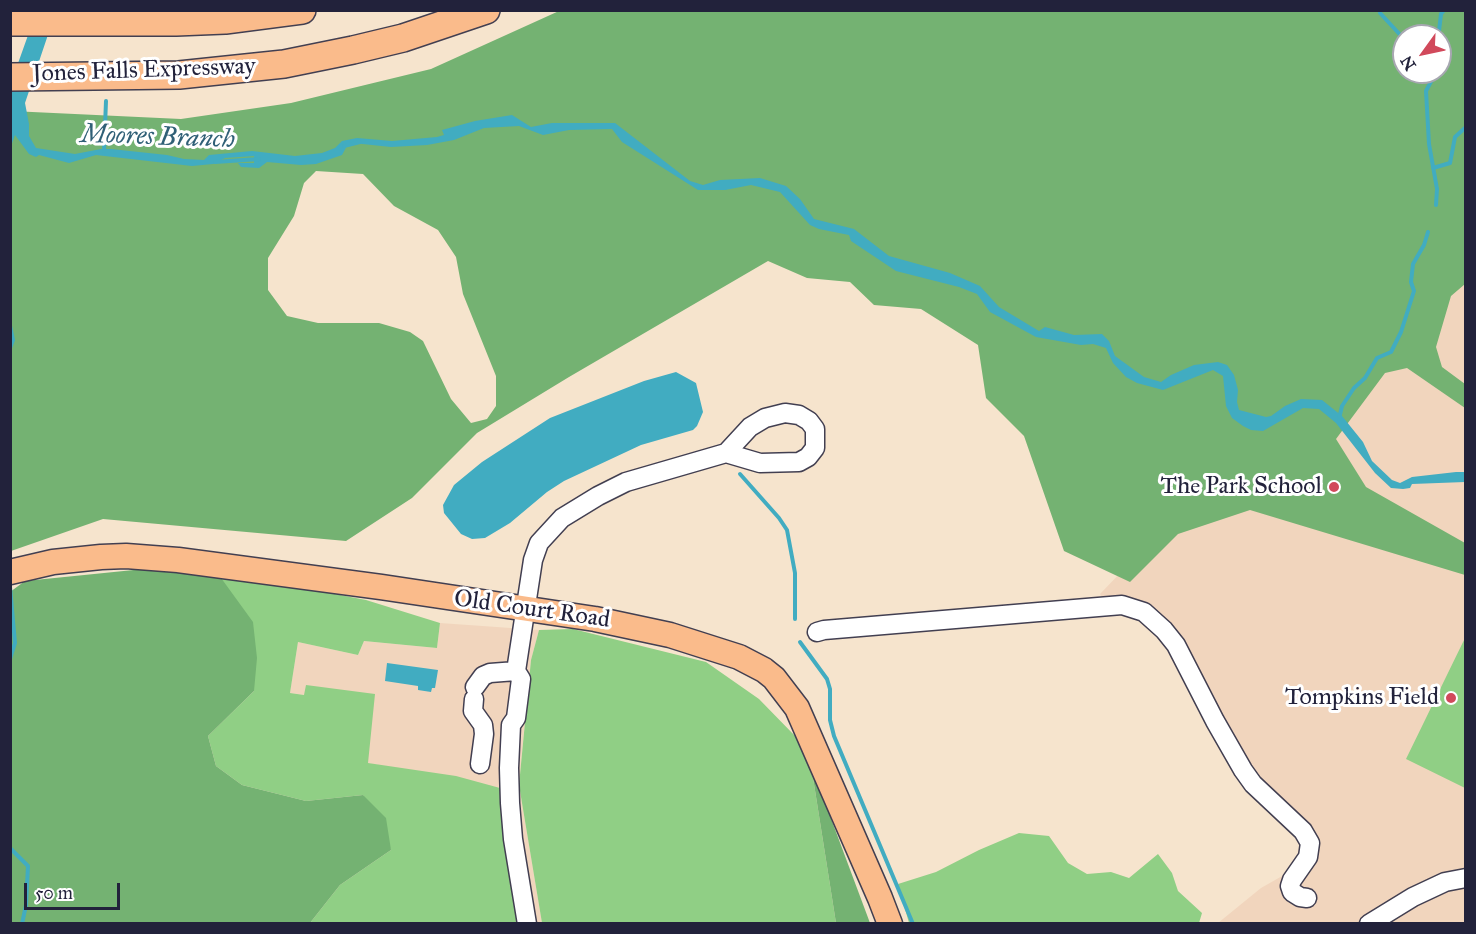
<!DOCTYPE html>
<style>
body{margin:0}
#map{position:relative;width:1476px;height:934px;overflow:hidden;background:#f6e4cd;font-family:"IM FELL Great Primer",serif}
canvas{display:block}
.frame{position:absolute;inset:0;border:12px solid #22223b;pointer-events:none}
.north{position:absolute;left:1392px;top:24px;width:60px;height:60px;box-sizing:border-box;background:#fff;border:2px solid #a7a7b1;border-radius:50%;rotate:237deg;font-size:16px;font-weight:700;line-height:24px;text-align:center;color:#22223b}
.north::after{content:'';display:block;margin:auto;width:21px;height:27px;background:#d1495b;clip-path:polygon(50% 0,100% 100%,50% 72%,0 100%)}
.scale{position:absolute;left:24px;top:883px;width:96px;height:27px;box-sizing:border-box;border:3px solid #22223b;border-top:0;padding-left:8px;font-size:18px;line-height:21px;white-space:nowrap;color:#22223b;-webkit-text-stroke:4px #fff;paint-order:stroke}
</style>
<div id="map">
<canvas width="1476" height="934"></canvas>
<div class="frame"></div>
<div class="north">N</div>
<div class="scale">50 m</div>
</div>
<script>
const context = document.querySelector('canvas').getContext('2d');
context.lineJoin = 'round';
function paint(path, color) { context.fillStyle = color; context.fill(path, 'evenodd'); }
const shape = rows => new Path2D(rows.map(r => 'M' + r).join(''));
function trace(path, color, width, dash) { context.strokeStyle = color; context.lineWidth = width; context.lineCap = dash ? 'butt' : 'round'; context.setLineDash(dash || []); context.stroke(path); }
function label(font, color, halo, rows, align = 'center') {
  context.font = font + ' "IM FELL Great Primer",serif'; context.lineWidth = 6; context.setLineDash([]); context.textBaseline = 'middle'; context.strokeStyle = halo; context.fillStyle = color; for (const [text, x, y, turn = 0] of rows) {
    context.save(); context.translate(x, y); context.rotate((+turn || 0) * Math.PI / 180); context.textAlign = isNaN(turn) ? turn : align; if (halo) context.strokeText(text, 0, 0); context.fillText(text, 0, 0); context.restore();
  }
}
paint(shape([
 [1465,215,1465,923,1218,923,1261,888,1298,867,1316,835,1256,782,1173,632,1104,601,1100,594],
 [440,623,539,630,531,660,519,785,542,923,522,923,508,854,500,788,367,763,304,695,290,693,298,642,358,655,364,641,437,648]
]), '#f1d5bd');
paint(shape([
 [216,571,366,600,440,623,437,648,364,641,358,655,298,642,290,693,304,695,306,685,375,694,368,763,456,776,500,788,508,854,522,923,310,923,340,885,391,850,363,795,306,801,242,785,216,766,208,736,254,691],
 [573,629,706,662,759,699,797,738,811,765,836,923,542,923,519,785,531,660,539,630],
 [1465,638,1465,788,1406,759],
 [1019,833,1049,836,1068,863,1087,874,1111,872,1129,878,1158,854,1172,873,1178,891,1202,913,1199,923,909,923,898,884,936,872,979,850]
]), '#90cf85');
paint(shape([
 [559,11,1465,11,1465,284,1451,296,1436,347,1442,367,1465,384,1465,408,1407,368,1385,373,1336,439,1366,487,1465,543,1465,575,1250,510,1178,534,1130,582,1064,551,1024,436,986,398,978,345,921,309,874,305,850,282,807,278,768,261,569,377,477,433,412,498,346,541,103,519,11,551,11,111,181,119,291,103,431,69],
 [1404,36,1440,36,1440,72,1404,72],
 [316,171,363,174,394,206,438,230,456,257,463,294,496,376,496,406,487,419,471,423,451,399,423,341,410,332,379,323,318,323,287,316,268,290,268,258,294,216,304,183],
 [183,565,216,571,253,622,257,658,254,691,208,736,216,766,242,785,306,801,363,795,386,818,391,850,340,885,310,923,11,923,10,592,25,581],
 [811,765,870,923,836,923]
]), '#74b272');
paint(shape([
 [37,10,56,11,25,103,29,124,29,136,36,148,75,154,101,149,111,149,167,155,184,159,204,160,209,155,252,151,295,156,322,153,335,148,342,141,357,138,392,141,437,137,444,135,442,130,475,121,512,115,531,127,552,123,615,123,690,181,703,185,720,180,760,178,786,186,800,199,814,219,854,229,889,256,950,273,980,286,999,307,1039,331,1045,327,1074,335,1102,334,1109,341,1115,356,1144,377,1161,382,1171,375,1194,365,1218,362,1227,365,1234,375,1238,390,1237,402,1239,410,1266,417,1271,416,1285,406,1301,399,1322,400,1342,416,1363,442,1372,461,1392,480,1400,483,1412,477,1456,472,1465,472,1465,482,1412,484,1410,488,1403,489,1391,488,1375,473,1336,423,1319,409,1303,408,1263,431,1251,430,1243,426,1232,418,1226,406,1223,376,1213,370,1163,390,1137,383,1126,377,1113,363,1106,348,1093,344,1081,345,1036,337,990,312,977,294,959,287,896,271,851,241,849,235,819,229,810,225,780,192,751,185,725,190,698,190,622,142,612,129,569,130,543,135,519,126,484,128,454,140,427,145,391,147,353,143,348,144,342,155,316,164,301,165,267,162,259,168,241,167,238,163,254,163,254,156,225,158,213,164,192,166,96,155,69,163,39,155,36,157,29,154,15,135,11,146,11,83],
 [676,372,696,383,703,412,697,426,693,430,641,445,564,481,547,492,510,523,485,538,472,539,461,534,444,513,443,505,454,485,482,462,550,418,644,381],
 [387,663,438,670,435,688,432,688,431,692,418,690,418,686,385,681]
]), '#41acc1');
trace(shape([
 [1380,13,1404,39],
 [1430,36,1439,31,1441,14,1444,10],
 [1436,72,1426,91,1429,144,1437,189,1436,205],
 [344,146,360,142],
 [104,151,106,101],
 [215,162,259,159],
 [1433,168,1450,163,1455,137,1466,127],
 [10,326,13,340,10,348],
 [1339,419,1342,406,1354,388,1365,378,1377,358,1391,352,1401,332,1414,291,1411,282,1413,264,1424,245,1428,232],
 [740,474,779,518,787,530,795,573,795,619],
 [10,587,15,643,10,659],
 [800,642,827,679,830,689,830,720,834,736,913,924],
 [10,848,28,866,26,905,22,924]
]), '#41acc1', 4);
const minor = shape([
 [817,632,824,630,1122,605,1144,612,1164,630,1176,645,1215,721,1243,770,1253,784,1303,831,1310,843,1308,857,1292,880,1290,886,1292,892,1300,897,1307,898],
 [475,687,483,676,490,673,516,671],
 [474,699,473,711,483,725,484,734,480,764],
 [527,924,513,839,510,803,509,768,511,725,516,718,521,679,516,671,533,560,539,543,562,518,598,496,626,482,726,453,750,427,765,418,785,413,799,415,809,421,815,429,815,448,808,457,799,462,760,463,726,453],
 [1369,924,1413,897,1445,882,1466,878]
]);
const major = shape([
 [10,572,53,562,101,557,126,556,178,560,381,587,595,619,670,635,739,657,764,670,774,678,797,708,880,898,890,924]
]);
const highway = shape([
 [10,22,176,22,225,20,302,10],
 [10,77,179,75,284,64,353,50,403,38,486,10]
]);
trace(minor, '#423f51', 21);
trace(major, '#423f51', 27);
trace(highway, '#423f51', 30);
trace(minor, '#fff', 18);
trace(major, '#fabb8b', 24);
trace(highway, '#fabb8b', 27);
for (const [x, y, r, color] of [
 [1334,487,6,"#d1495b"],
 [1451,698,6,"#d1495b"]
]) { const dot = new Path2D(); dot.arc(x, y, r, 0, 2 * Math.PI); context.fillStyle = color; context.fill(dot); trace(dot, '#fff', 2); }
label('24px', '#22223b', '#fff', [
 ["Jones Falls Expressway",144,71,-2],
 ["Old Court Road",532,610,8]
]);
label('24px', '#22223b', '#fff', [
 ["The Park School",1322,487],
 ["Tompkins Field",1439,698]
], 'right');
label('italic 26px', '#306077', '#fff', [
 ["Moores Branch",158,138,2]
]);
</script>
